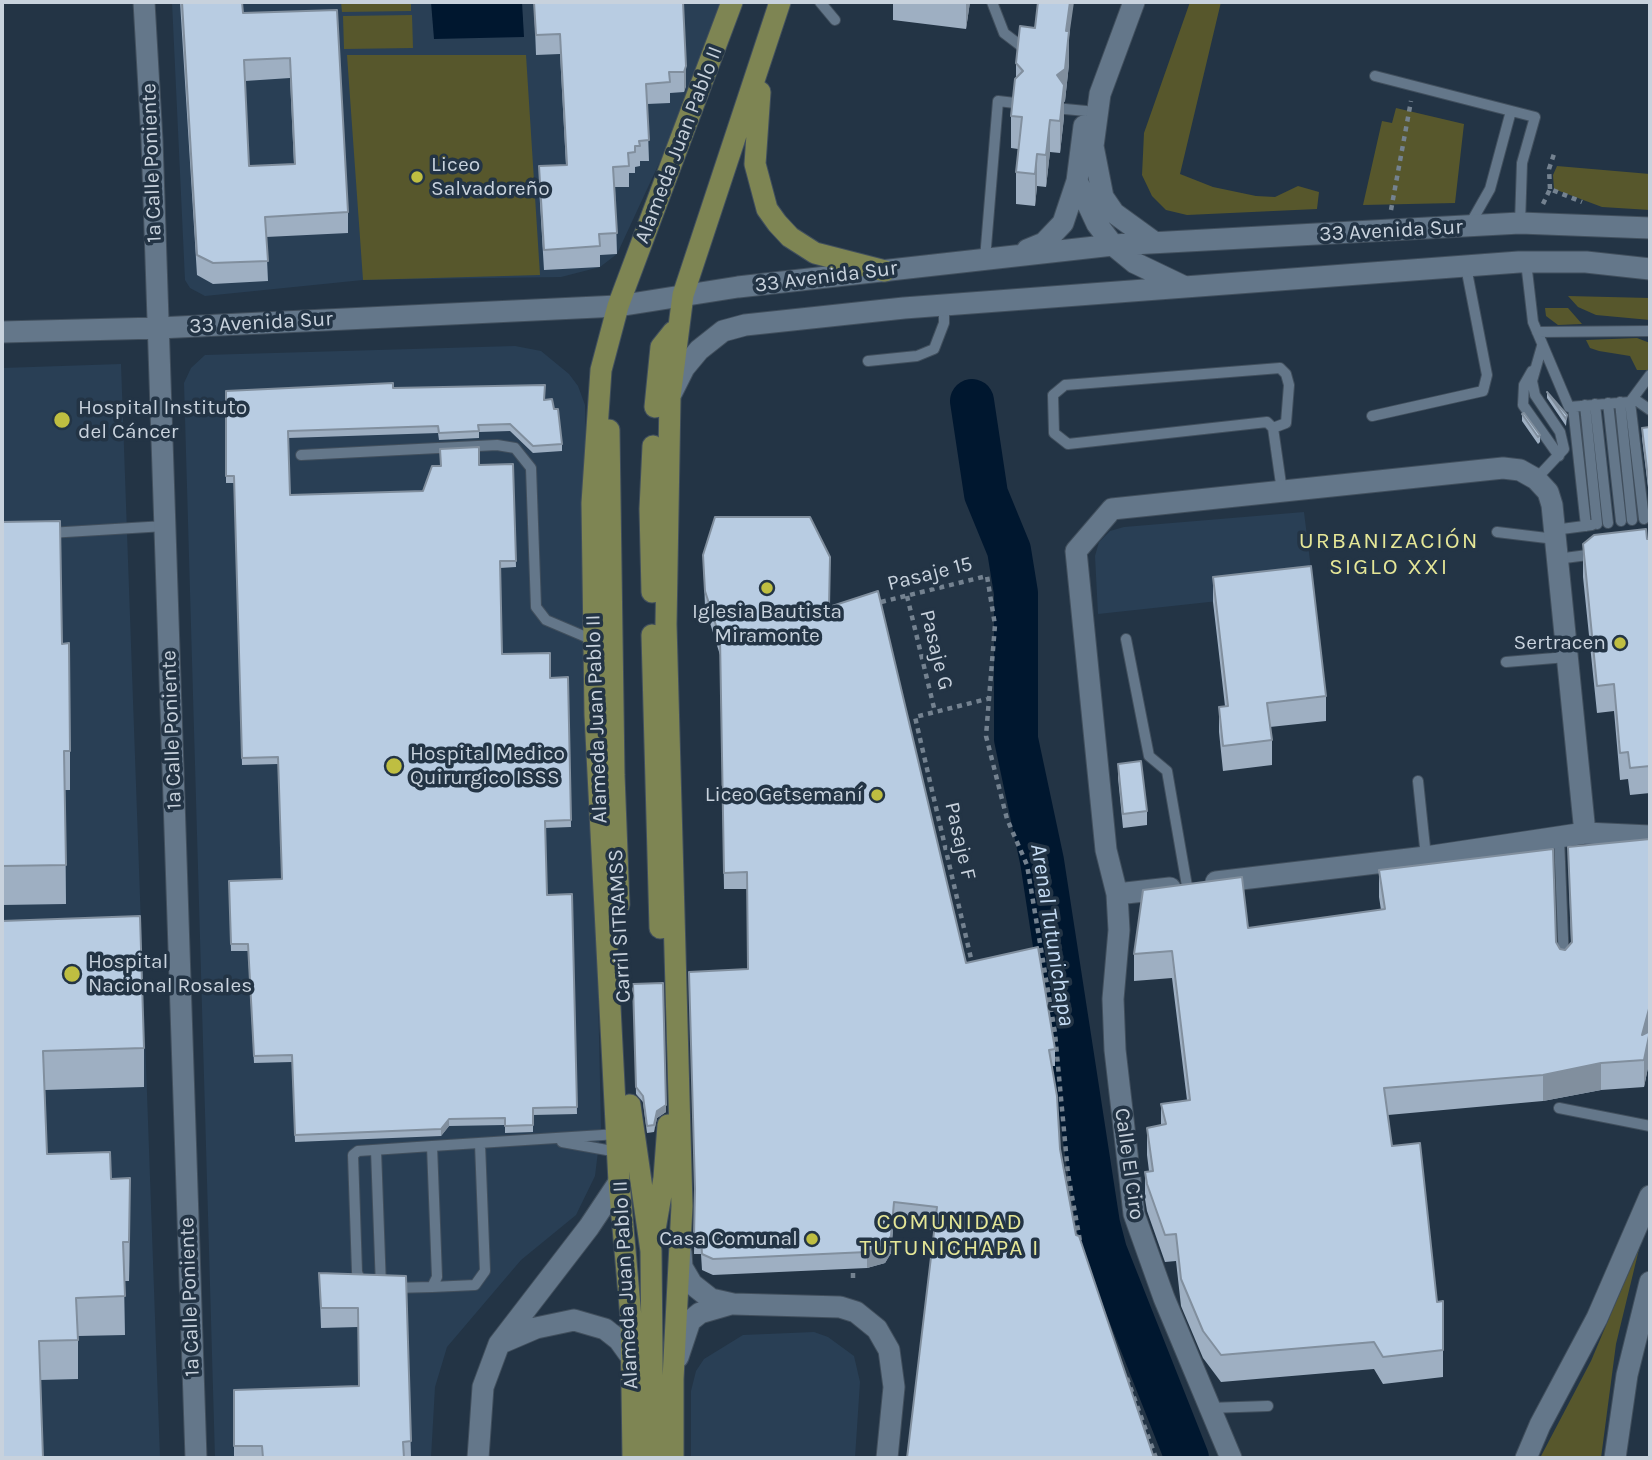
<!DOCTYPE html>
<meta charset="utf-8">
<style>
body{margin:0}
#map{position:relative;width:1652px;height:1460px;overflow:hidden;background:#233445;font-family:Karla,sans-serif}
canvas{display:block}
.frame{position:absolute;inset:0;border:4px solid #c8d2dd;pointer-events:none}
</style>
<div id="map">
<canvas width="1652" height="1460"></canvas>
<div class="frame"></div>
</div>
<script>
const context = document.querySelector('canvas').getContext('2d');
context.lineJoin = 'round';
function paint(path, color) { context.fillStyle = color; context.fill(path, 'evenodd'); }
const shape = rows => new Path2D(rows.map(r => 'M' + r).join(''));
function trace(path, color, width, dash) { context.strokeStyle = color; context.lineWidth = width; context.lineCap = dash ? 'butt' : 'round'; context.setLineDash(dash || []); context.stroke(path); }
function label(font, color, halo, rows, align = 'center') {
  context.font = font + ' Karla,sans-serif'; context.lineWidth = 7; context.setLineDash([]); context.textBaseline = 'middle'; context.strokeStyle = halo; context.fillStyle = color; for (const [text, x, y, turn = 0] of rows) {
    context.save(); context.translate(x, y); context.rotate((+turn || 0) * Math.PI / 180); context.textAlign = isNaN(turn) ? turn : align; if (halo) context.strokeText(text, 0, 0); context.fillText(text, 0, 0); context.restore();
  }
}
paint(shape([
 [172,2,722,2,668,144,617,254,600,267,561,277,363,280,205,296,190,288,185,280],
 [515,346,541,351,569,374,578,386,585,405,601,1127,595,1176,576,1215,521,1260,447,1347,435,1387,431,1458,215,1458,184,383,191,368,205,355],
 [121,364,160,1458,2,1458,2,368],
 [1304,512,1313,585,1311,591,1098,614,1095,556,1099,542,1110,531,1124,527],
 [814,1332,828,1337,854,1356,860,1382,855,1458,691,1458,691,1391,696,1371,704,1359,743,1335]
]), '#293f55');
paint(shape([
 [341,2,411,2,411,11,342,12],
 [1190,2,1221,2,1180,174,1213,187,1256,196,1275,197,1298,186,1319,192,1317,209,1187,215,1166,210,1152,196,1142,175,1144,133],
 [412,15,413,48,344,49,343,16],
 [347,55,526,55,540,275,363,280],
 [1396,108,1464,124,1455,203,1363,205,1382,121,1392,123],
 [1557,166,1650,174,1650,210,1602,207,1554,189,1553,175],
 [1568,296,1650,298,1650,320,1596,315,1578,307],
 [1545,308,1568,308,1582,324,1558,325,1546,316],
 [1637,338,1650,343,1650,370,1637,370,1630,356,1599,351,1590,348,1586,340],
 [1640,1245,1616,1344,1601,1458,1540,1458,1591,1361]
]), '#57572c');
paint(shape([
 [431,2,522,2,524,37,434,39]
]), '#00172f');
trace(shape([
 [972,401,986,494,1009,550,1016,593,1016,739,1042,861,1098,1224,1105,1251,1187,1458]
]), '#00172f', 44);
const lane = shape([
 [820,2,835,20],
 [992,2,1004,33,1021,46],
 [1375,76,1535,117,1522,163,1520,223],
 [1065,109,1086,111],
 [1469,226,1490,189,1511,111],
 [985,259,998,101,1015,103],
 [1526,262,1533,322,1569,407,1630,402,1650,375],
 [1537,332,1650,331],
 [868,361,917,356,934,349,944,323,944,305],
 [1532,371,1524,385,1523,405,1559,456],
 [1633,398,1650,410],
 [1620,402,1632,520],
 [1630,402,1644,519],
 [1608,403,1621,521],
 [1595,404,1608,523],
 [1585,405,1597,524],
 [1573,407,1586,526],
 [1372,416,1483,391,1487,375,1466,267],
 [1273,428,1286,423,1289,385,1286,374,1280,368,1065,385,1053,395,1054,433,1068,444,1267,422,1273,428,1282,491],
 [301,455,497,445,515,448,531,468,536,607,546,620,586,637,593,644],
 [1536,479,1564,449,1560,432,1535,395,1532,381,1542,346],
 [1554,530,1592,525],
 [1497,532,1555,539],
 [49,533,165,526],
 [1557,559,1595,554],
 [1126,639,1149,756,1167,771,1187,886],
 [1506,662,1567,657],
 [1418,781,1426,857],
 [1559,837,1564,963],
 [1559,1108,1650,1126],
 [562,1142,618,1152],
 [376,1150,381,1287],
 [363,1287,357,1272,353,1155,358,1151,432,1146],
 [432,1287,475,1285,485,1271,480,1144],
 [392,1288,432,1287,437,1277,432,1146,618,1134],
 [1209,1408,1268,1406]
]);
const street = shape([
 [1216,882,1426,857,1585,833,1650,836],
 [1170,888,1117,894,1106,850,1076,551,1112,509,1503,468,1520,470,1536,479,1548,492,1552,505,1585,833],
 [1117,894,1119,930,1113,999,1115,1050,1134,1214,1164,1298,1231,1458],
 [681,1252,682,1267,692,1284,711,1299,733,1304,840,1307,856,1312,877,1329,889,1350,894,1387,887,1458],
 [678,1357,690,1321,700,1313,731,1304]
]);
const secondary = shape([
 [144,2,152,140,196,1458],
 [1134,2,1100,94,1093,146,1103,197,1114,213,1154,242],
 [1077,181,1097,224,1113,245,1135,263,1183,286],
 [1027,250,1044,243,1063,223,1077,181,1084,126],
 [2,332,158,328,618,306,738,287,1113,245,1520,223,1650,228],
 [672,392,684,368,699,350,723,331,745,325,904,308,1519,262,1586,262,1650,269],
 [501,1343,536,1328,574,1320,605,1329,619,1340,632,1358],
 [478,1458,483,1387,499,1344,589,1227,619,1182],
 [1526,1458,1540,1425,1597,1318,1650,1196],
 [1615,1458,1627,1375,1650,1282]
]);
const primary = shape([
 [760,92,755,164,767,209,777,223,790,237,815,253,885,271],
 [655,407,661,347,673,332],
 [609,430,614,775,619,905],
 [652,592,650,509,653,446],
 [652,635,660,928],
 [630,1105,651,1251,653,1458],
 [654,1235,664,1178,668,1125],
 [633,1458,631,1318,619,1182,595,715,592,503,601,370,618,306,732,2],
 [673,1458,673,1379,682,1206,666,624,670,397,683,295,780,2]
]);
trace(lane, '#414f5d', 12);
trace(street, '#414f5d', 23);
trace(secondary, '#414f5d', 23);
trace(primary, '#414f5d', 23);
trace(shape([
 [1550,189,1549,169,1554,154],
 [1543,204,1550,189,1582,202],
 [1391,210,1411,101],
 [907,596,935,712],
 [881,602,987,576,995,625,986,736,1007,819,1027,865,1055,1033,1068,1174,1080,1241],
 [973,967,915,717,987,699],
 [907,1215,906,1225,940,1229],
 [853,1278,853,1265],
 [1127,1378,1156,1458]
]), '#748290', 4.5, [5, 5]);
trace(lane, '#64778a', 10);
trace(street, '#64778a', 21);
trace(secondary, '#64778a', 21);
trace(primary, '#7e8553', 21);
paint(shape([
 [180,2,242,2,243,13,337,10,348,212,348,233,266,237,268,281,213,284,197,275],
 [290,78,294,164,249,166,245,81],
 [534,2,683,2,686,86,684,92,670,93,670,103,647,104,649,161,640,161,640,166,635,167,635,173,629,173,629,187,615,187,617,254,600,255,600,267,544,270,539,187,539,166,566,165,560,54,536,55],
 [893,2,970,2,966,29,893,20],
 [1035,28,1069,37,1069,64,1065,101,1064,102,1064,117,1060,153,1050,152,1046,187,1037,186,1035,206,1016,204,1016,172,1018,149,1011,148,1011,116,1016,77,1016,63],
 [393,388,544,400,562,444,562,451,533,453,510,431,479,432,479,438,439,440,438,433,288,438,290,495,423,491,479,465,513,464,516,567,500,568,502,654,550,678,568,677,571,827,545,828,547,895,572,894,577,1114,533,1115,533,1132,505,1133,505,1125,449,1126,441,1136,295,1142,292,1062,254,1063,248,951,231,951,229,881,282,879,278,764,242,765,234,483,226,483,226,391],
 [1547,392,1567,415,1566,426,1547,398],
 [1522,414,1540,435,1540,442,1538,444,1522,421],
 [1650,427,1650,504,1642,438,1642,428],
 [2,522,62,644,70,751,70,790,65,790,66,904,2,905],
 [1650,539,1650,793,1630,795,1628,779,1620,780,1614,711,1597,713,1583,577,1583,544],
 [703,555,829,607,966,963,1055,1049,1055,1066,1052,1066,935,1223,894,1218,891,1253,885,1263,867,1268,713,1275,702,1270,701,1254,694,1254,695,1199,748,969,747,889,724,889,720,655,705,607],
 [1213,577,1326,696,1326,721,1270,727,1272,740,1272,765,1223,771,1219,732,1219,707,1225,706,1213,602],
 [1118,764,1147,811,1147,825,1123,828,1118,778],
 [1650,839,1650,1058,1644,1087,1601,1090,1543,1101,1388,1115,1392,1146,1437,1302,1443,1350,1443,1377,1383,1384,1374,1369,1221,1382,1203,1358,1181,1306,1176,1261,1165,1262,1147,1211,1145,1199,1145,1172,1149,1171,1147,1155,1147,1128,1161,1125,1161,1104,1187,1100,1172,978,1134,981,1134,954,1248,928,1381,910,1379,897,1379,870,1556,942,1560,949,1565,950,1571,943,1568,847],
 [2,921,144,1048,144,1087,45,1090,47,1154,111,1179,130,1217,129,1281,124,1281,125,1335,78,1336,78,1379,40,1380],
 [633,984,666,1112,657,1118,654,1132,647,1133,643,1102,636,1094],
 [319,1273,406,1276,411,1458,234,1458,234,1390,359,1386,358,1327,321,1328]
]), '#9eafc2');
paint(shape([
 [966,2,970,2,966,29],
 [1070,2,1074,2,1069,37,1069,64,1065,101,1064,102,1064,117,1060,153,1060,121,1057,75],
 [686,66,686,86,684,92,684,72],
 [1050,120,1050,152,1046,187,1046,155],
 [1037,154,1037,186,1035,206,1035,174],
 [1650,1005,1650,1058,1644,1087,1644,1060,1648,1041,1642,1062,1642,1035],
 [1601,1063,1601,1090,1543,1101,1543,1075],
 [666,1105,666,1112,657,1118,654,1132,657,1111],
 [449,1119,449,1126,441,1136,441,1129],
 [130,1178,130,1217,129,1281,129,1242],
 [894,1202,894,1218,891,1253,885,1263,867,1268,867,1252]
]), '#818f9e');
const building = shape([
 [182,2,242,2,243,13,337,10,348,212,265,217,268,261,213,263,197,255,182,2],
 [290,58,295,164,249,166,244,60,290,58],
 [534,2,683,2,686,66,684,72,669,72,670,82,646,84,649,140,639,141,640,146,635,146,635,152,628,153,629,166,613,167,617,233,599,234,600,246,544,250,539,166,567,165,560,34,536,35,534,2],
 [1038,2,1070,2,1066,31,1069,31,1065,69,1057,75,1064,85,1060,121,1050,120,1046,155,1037,154,1035,174,1016,172,1022,117,1011,116,1015,79,1023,71,1016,63,1020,26,1035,28,1038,2],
 [393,383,393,388,545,385,544,400,552,399,554,409,558,409,562,444,533,446,510,424,478,425,479,431,439,433,438,426,288,431,290,495,423,491,432,466,441,466,440,449,479,447,479,465,513,464,516,561,500,561,502,654,550,653,550,678,568,677,571,820,545,821,547,895,572,894,577,1107,533,1108,533,1125,505,1126,505,1118,449,1119,441,1129,295,1135,292,1055,254,1056,248,944,231,944,229,881,282,879,278,757,242,758,234,476,226,476,226,391,393,383],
 [1547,392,1567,415,1566,419,1547,392],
 [1524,413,1540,435,1538,437,1522,414,1524,413],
 [1650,427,1650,494,1642,428,1650,427],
 [715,517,810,517,830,557,829,607,878,591,966,963,1038,947,1055,1049,1049,1050,1057,1096,1060,1149,1076,1235,1079,1236,1154,1458,907,1458,937,1207,894,1202,891,1236,885,1246,867,1252,713,1259,702,1254,701,1237,694,1237,695,1189,689,972,748,969,747,872,724,873,720,638,705,591,703,555,715,517],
 [60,521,62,644,69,643,70,751,64,751,66,865,2,866,2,522,60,521],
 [1646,529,1647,539,1650,539,1650,766,1630,768,1628,752,1620,753,1614,684,1597,686,1583,544,1594,535,1646,529],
 [1311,566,1326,696,1267,703,1272,740,1223,746,1219,707,1228,706,1213,577,1311,566],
 [1141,761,1147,811,1123,814,1118,764,1141,761],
 [1650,839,1650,1005,1642,1035,1650,1031,1644,1060,1601,1063,1543,1075,1384,1088,1392,1146,1420,1143,1437,1302,1443,1301,1443,1350,1383,1357,1374,1342,1221,1355,1203,1331,1181,1279,1176,1234,1165,1235,1147,1184,1145,1172,1153,1171,1147,1128,1166,1124,1161,1104,1190,1100,1172,951,1134,954,1143,890,1242,877,1248,928,1385,909,1379,870,1553,849,1556,942,1560,949,1565,950,1572,942,1568,847,1650,839],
 [140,916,144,1048,43,1051,47,1154,110,1152,111,1179,130,1178,129,1242,123,1242,125,1296,76,1298,78,1340,39,1341,43,1458,2,1458,2,921,140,916],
 [663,983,666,1105,657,1111,654,1125,647,1126,643,1096,636,1087,633,984,663,983],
 [319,1273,406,1276,411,1441,403,1442,404,1458,263,1458,262,1446,234,1446,234,1390,359,1386,358,1308,321,1308,319,1273]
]);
paint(building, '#b8cce2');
trace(building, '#818f9e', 2);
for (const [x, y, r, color] of [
 [417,177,7,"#bfbe41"],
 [62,420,9,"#bfbe41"],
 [767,588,7,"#bfbe41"],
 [1620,643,7,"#bfbe41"],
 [394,766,9,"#bfbe41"],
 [877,795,7,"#bfbe41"],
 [72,974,9,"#bfbe41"],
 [812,1239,7,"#bfbe41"]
]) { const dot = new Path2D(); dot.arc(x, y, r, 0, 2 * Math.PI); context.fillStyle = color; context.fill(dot); trace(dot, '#233445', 2.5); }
label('21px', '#c8d2dd', '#233445', [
 ["Alameda Juan Pablo II",679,145,-69],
 ["1a Calle Poniente",152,163,-92],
 ["33 Avenida Sur",1391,231,-3],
 ["33 Avenida Sur",826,277,-7],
 ["33 Avenida Sur",261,323,-3],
 ["Pasaje 15",930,574,-14],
 ["Pasaje G",936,650,76],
 ["Alameda Juan Pablo II",597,719,-92],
 ["1a Calle Poniente",172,730,-92],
 ["Pasaje F",960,841,77],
 ["Carril SITRAMSS",620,926,-93],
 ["Calle El Ciro",1129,1164,82],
 ["Alameda Juan Pablo II",626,1285,-93],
 ["1a Calle Poniente",190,1297,-92]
]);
label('21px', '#c8d2dd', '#233445', [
 ["Liceo",431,165],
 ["Salvadoreño",431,189],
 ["Hospital Instituto",78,408],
 ["del Cáncer",78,432],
 ["Iglesia Bautista",767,612,"center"],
 ["Miramonte",767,636,"center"],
 ["Sertracen",1606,643,"right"],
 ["Hospital Medico",410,754],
 ["Quirurgico ISSS",410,778],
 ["Liceo Getsemaní",863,795,"right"],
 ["Hospital",88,962],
 ["Nacional Rosales",88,986],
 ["Casa Comunal",798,1239,"right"]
], 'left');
context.letterSpacing = '2px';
label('23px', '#e5e697', '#233445', [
 ["URBANIZACIÓN",1389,541],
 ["SIGLO XXI",1389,567],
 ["COMUNIDAD",950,1222],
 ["TUTUNICHAPA I",950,1248]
]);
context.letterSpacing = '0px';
label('italic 23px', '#c7def6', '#233445', [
 ["Arenal Tutunichapa",1052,935,81]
]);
</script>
